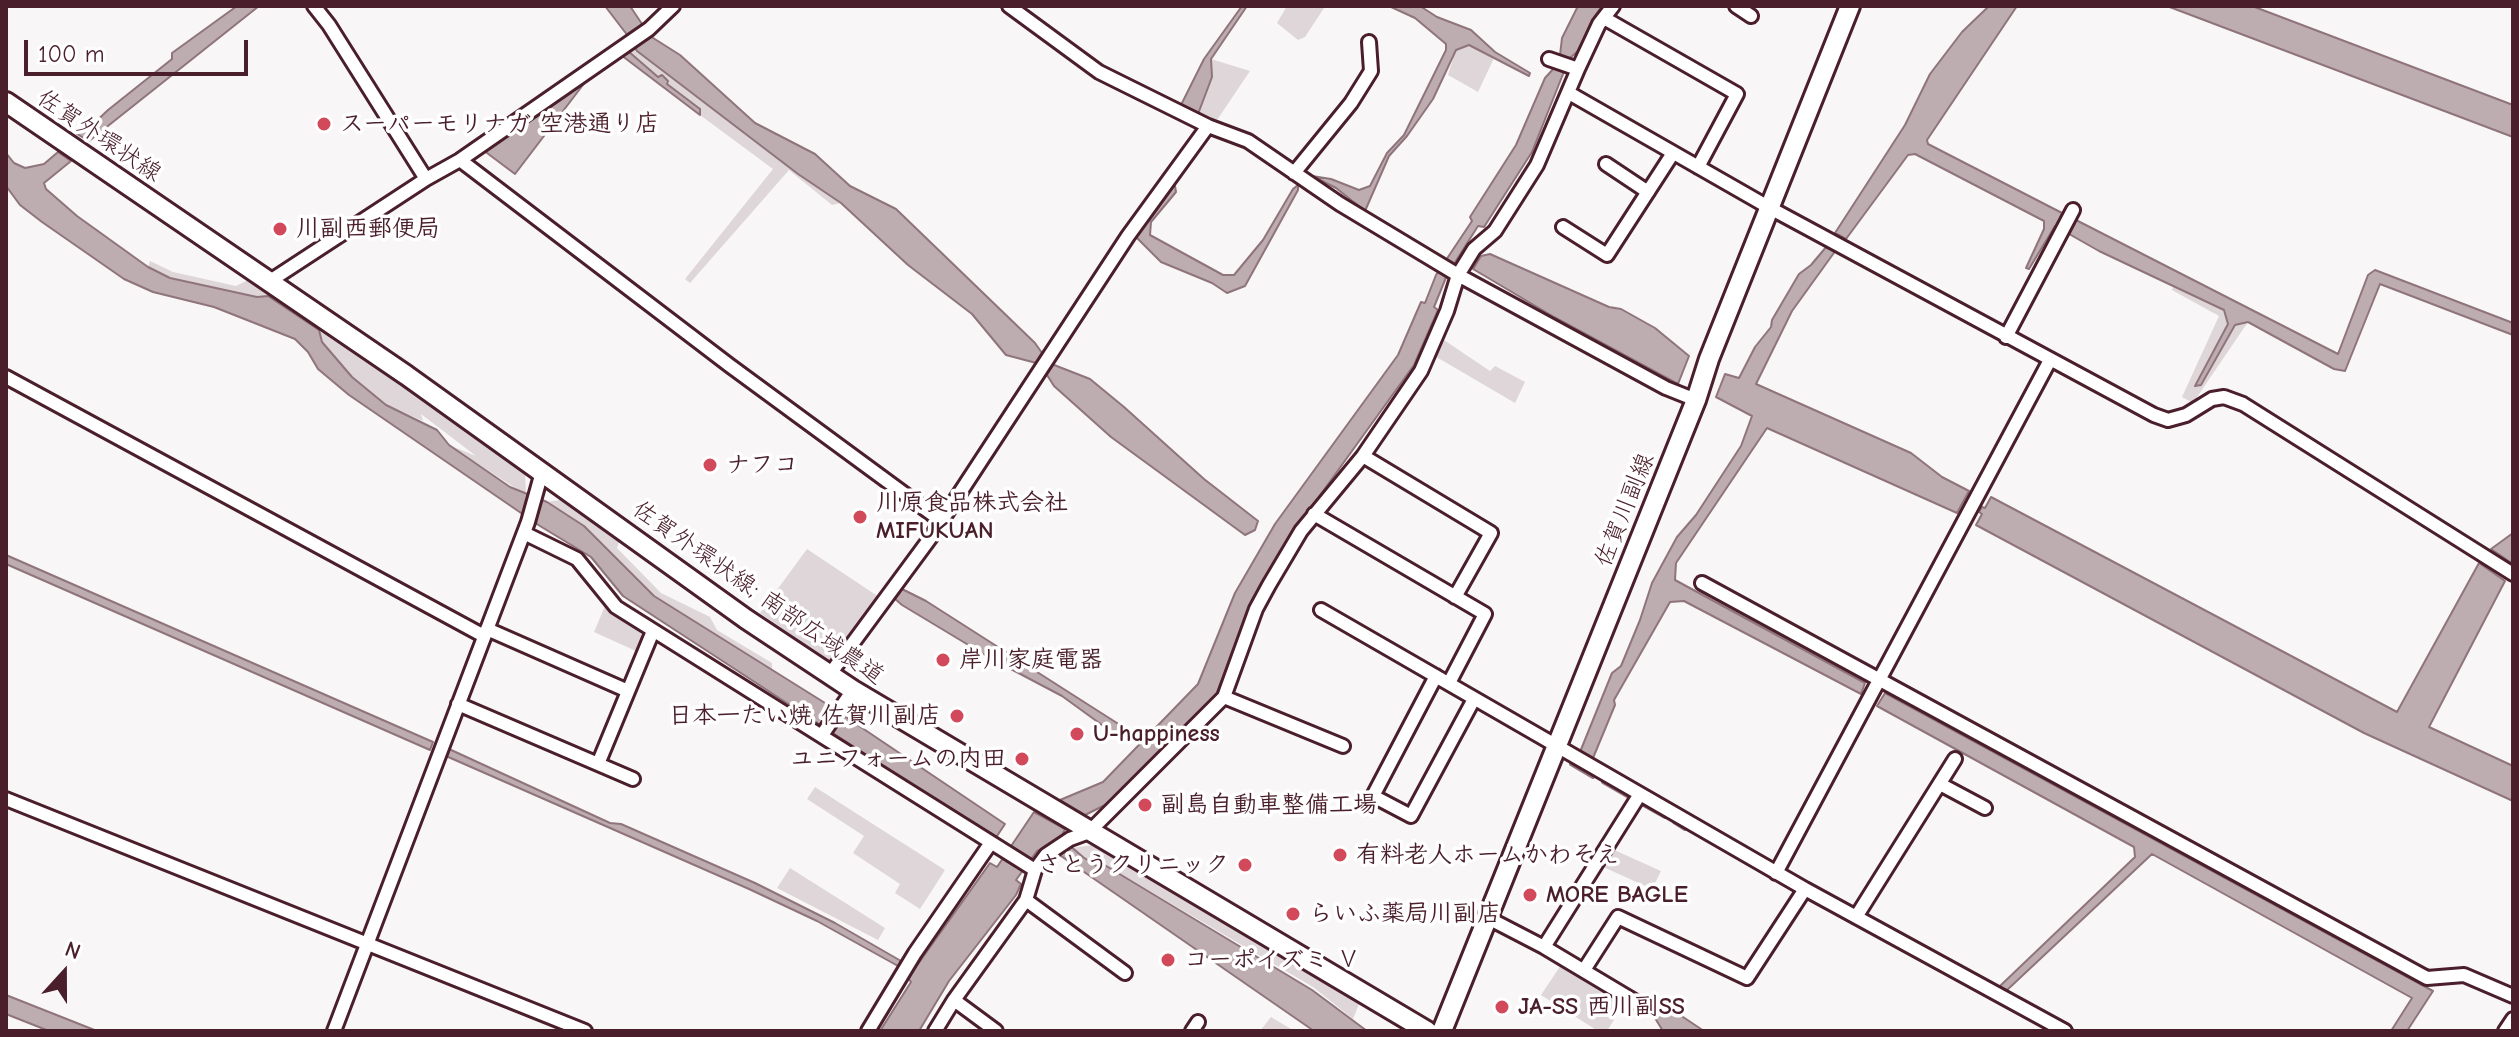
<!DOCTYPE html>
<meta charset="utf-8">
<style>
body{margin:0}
#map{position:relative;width:2519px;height:1037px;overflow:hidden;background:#f8f6f7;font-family:"Comic Neue",sans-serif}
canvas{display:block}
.frame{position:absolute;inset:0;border:8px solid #4a1f2b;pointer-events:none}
.north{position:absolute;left:24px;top:933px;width:80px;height:80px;-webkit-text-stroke:6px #fff;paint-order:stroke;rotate:21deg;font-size:22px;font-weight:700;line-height:32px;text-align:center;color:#4a1f2b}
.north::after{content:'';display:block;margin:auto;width:28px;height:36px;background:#4a1f2b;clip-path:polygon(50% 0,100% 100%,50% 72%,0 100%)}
.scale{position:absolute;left:24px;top:40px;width:224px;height:36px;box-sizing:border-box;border:4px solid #4a1f2b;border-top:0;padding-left:10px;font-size:24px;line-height:28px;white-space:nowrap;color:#4a1f2b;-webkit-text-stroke:6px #fff;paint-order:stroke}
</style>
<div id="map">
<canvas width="2519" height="1037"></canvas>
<div class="frame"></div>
<div class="north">N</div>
<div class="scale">100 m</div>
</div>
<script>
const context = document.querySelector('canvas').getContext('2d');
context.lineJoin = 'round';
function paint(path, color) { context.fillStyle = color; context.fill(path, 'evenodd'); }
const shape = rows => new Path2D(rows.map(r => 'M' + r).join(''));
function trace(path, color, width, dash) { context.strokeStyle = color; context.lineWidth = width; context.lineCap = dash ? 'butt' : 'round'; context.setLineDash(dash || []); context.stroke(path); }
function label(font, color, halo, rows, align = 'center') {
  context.font = font + ' "Comic Neue","Klee One",sans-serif'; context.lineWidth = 7; context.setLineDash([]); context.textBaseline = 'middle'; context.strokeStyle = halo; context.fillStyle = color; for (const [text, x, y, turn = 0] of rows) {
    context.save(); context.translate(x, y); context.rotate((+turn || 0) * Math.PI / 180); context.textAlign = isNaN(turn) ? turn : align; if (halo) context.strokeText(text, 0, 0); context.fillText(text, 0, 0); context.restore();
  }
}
paint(shape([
 [1287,6,1321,6,1324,8,1305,37,1298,40,1277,23],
 [634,45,637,51,798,174,841,203,832,205,789,170,690,283,685,279,773,169,700,115,700,109,667,83,668,81,662,75,658,77,628,51],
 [1469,45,1494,58,1478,92,1448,75,1456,50],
 [1211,59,1250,71,1217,120,1198,114,1212,77],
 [150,261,173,272,236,286,252,278,525,474,526,495,449,445,476,456,421,414,423,421,386,405,352,377,322,342,318,330,268,296,257,297,170,278,148,267],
 [2173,287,2224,310,2228,323,2195,385,2201,385,2236,325,2248,322,2193,403,2182,397,2219,316,2172,290],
 [1441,338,1490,371,1495,366,1525,382,1515,403,1433,355],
 [560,500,620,539,617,548,661,593,710,617,717,630,772,663,772,670,654,596,584,526,547,502],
 [807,549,879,597,831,663,760,613],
 [605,606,640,632,642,637,636,651,594,632],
 [815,787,945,870,920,909,895,893,900,884,853,853,864,836,807,799],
 [1093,845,1359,1004,1353,1019,1313,987,1104,864,1099,867,1072,848],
 [1612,849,1661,871,1652,889,1601,866],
 [790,868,885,928,878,940,777,888],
 [1561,965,1624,1004,1607,1031,1598,1031,1541,995],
 [1271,1017,1291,1029,1260,1031]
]), '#ded6d9');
const water = shape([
 [237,6,259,6,89,141,77,134,87,130,108,110,172,59,172,53,237,6],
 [605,6,630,6,650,36,680,55,755,123,815,154,850,186,896,209,1035,343,1049,363,1090,379,1124,407,1204,479,1258,521,1255,530,1245,535,1111,437,1054,386,1040,364,1006,355,972,314,908,265,841,203,798,174,637,51,634,45,634,33,628,36,605,6],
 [1242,6,1247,6,1211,59,1212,77,1198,114,1181,105,1204,59,1242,6],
 [1389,6,1420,6,1437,17,1471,30,1495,52,1530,73,1529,76,1469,45,1456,50,1433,99,1407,136,1389,156,1365,211,1336,188,1312,176,1331,179,1359,190,1370,186,1387,153,1404,135,1446,50,1446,44,1415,18,1389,6],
 [1578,6,1602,6,1592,20,1579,50,1569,59,1532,152,1484,227,1478,226,1447,275,1434,307,1438,310,1414,365,1295,530,1253,599,1216,695,1111,802,1085,815,1060,800,1103,782,1198,684,1235,593,1275,524,1398,355,1421,302,1425,303,1436,275,1472,221,1470,217,1516,145,1545,78,1555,67,1560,55,1562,38,1578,6],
 [1989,6,2017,6,1927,140,1928,144,2062,213,2060,218,2074,225,2076,220,2338,354,2368,275,2375,270,2513,323,2513,335,2380,284,2345,371,2334,369,2248,322,2235,325,2201,385,2195,386,2228,324,2224,310,2099,251,2055,226,2029,269,2026,268,2044,229,2044,221,1915,154,1908,155,1846,239,1835,233,1905,125,1930,74,1962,32,1989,6],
 [2167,6,2252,6,2513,105,2513,137,2167,6],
 [628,51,658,77,662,75,668,81,667,84,700,109,700,115,621,55,628,51],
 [589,77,515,174,483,150,589,77],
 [58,152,71,161,44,183,46,189,77,216,148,267,170,278,257,297,268,296,319,330,322,342,352,377,386,405,437,430,449,445,510,487,547,502,584,526,654,596,825,703,1005,824,995,839,623,596,591,557,540,526,349,395,318,369,308,352,295,339,214,307,153,292,124,279,42,222,20,205,6,186,6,153,14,163,25,168,44,164,58,152],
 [1298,185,1298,190,1245,286,1227,293,1212,283,1161,262,1136,237,1168,188,1175,186,1176,192,1151,222,1150,235,1223,275,1234,275,1263,240,1293,189,1298,185],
 [1827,246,1836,250,1792,311,1756,384,1911,453,1942,477,1969,491,1957,513,1767,428,1676,563,1675,580,1865,683,1861,694,1684,601,1670,602,1614,700,1615,705,1593,758,1580,752,1612,673,1621,666,1640,620,1652,583,1677,537,1696,515,1741,446,1752,416,1716,397,1725,374,1739,378,1755,347,1771,327,1772,320,1799,274,1811,265,1827,246],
 [1490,254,1609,307,1621,309,1655,328,1689,356,1678,384,1554,317,1473,269,1481,256,1490,254],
 [1991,497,2397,712,2479,563,2505,581,2429,727,2513,766,2513,801,2364,733,1976,525,1982,514,1979,512,1982,507,1985,508,1991,497],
 [2513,533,2513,564,2491,549,2513,533],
 [6,555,433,742,430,750,6,564,6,555],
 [902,589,926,601,1131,732,1124,741,1062,696,990,658,902,605,894,598,902,589],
 [1885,693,2433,991,2407,1031,2391,1031,2412,998,2152,854,2006,991,2000,986,2135,857,2134,847,1877,706,1885,693],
 [449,749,610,823,621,824,755,883,835,923,901,961,898,966,817,921,749,889,446,756,449,749],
 [1034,812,1065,829,1061,838,1083,857,1098,867,1103,864,1312,990,1367,1031,1314,1031,1048,847,1037,851,1016,880,1021,884,1016,895,949,981,919,1031,880,1031,911,982,908,978,913,971,990,863,997,867,1034,812],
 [6,995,97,1031,49,1031,6,1014,6,995],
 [1671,1009,1704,1031,1663,1031,1653,1015,1671,1009]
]);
paint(water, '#bdadb0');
trace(water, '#8f747b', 2);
trace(shape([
 [1390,657,1426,678],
 [1440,686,1464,700],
 [1478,708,1516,730],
 [1571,764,1593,777],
 [1603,782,1629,797],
 [1640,803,1665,817],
 [1674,822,1685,829]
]), '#8f747b', 4);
const street = shape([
 [314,6,329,25,426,179],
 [1009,6,1099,72,1208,126,1248,141,1340,204,1458,275,1666,388,1696,400],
 [1736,6,1751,16],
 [1604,18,1737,94,1698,167],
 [1549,59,1578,69],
 [1569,93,1770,208,2154,415,2168,420,2186,415,2212,399,2224,397,2243,404,2513,574],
 [460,160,729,365,940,520],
 [1606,164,1648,192],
 [1294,173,1351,103,1371,71,1369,42],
 [1563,227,1607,255,1673,153],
 [270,281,426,179,460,160,649,29,673,6],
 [2006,337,2073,210],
 [6,377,484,636],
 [1363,456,1491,533,1455,597],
 [1314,514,1485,614,1449,683],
 [524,533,577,559,616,607,1035,870],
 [1702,583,2427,978,2464,975,2513,996],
 [1321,610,1805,889,2065,1031],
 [487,629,628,691],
 [830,674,931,537,1128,236,1208,126],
 [1436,676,1373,796,1411,816,1474,699],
 [1224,697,1343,746],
 [458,704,633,779],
 [822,735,853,690],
 [598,764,653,631],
 [1940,784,1985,808],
 [6,799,585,1031],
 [1776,873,2050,360],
 [1026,900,1125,973],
 [1856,917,1955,759],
 [1488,918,1544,947,1636,1002],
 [1544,947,1640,794],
 [1584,970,1618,917,1747,978,1805,889],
 [954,1000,996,1031],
 [334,1031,528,522,542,472],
 [868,1031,915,953,990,844],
 [935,1031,954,1000,1026,900,1035,870,1046,855,1070,839,1089,832,1224,697,1256,609,1269,585,1301,531,1363,456,1421,371,1447,311,1458,275,1474,249,1495,231,1537,165,1578,69,1599,24,1613,6],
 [1192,1031,1198,1022],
 [2505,1031,2513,1019]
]);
const primary = shape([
 [6,102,406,375,746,619,853,690,1427,1031],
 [1442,1031,1696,400,1709,359,1850,6]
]);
trace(street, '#4a1f2b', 18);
trace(primary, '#4a1f2b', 24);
trace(street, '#fff', 12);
trace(primary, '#fff', 18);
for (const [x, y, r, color] of [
 [324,124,8,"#d1495b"],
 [280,229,8,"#d1495b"],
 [710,465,8,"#d1495b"],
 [860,517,8,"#d1495b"],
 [943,660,8,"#d1495b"],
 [957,716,8,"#d1495b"],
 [1077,734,8,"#d1495b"],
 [1022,759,8,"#d1495b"],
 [1145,805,8,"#d1495b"],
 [1340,855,8,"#d1495b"],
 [1245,865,8,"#d1495b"],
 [1530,895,8,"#d1495b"],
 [1293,914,8,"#d1495b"],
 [1168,960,8,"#d1495b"],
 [1502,1007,8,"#d1495b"]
]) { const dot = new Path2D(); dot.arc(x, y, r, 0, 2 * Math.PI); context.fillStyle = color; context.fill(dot); trace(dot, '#fff', 3); }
label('bold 24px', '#4a1f2b', '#fff', [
 ["スーパーモリナガ 空港通り店",340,124],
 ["川副西郵便局",296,229],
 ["ナフコ",726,465],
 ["川原食品株式会社",876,503],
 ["MIFUKUAN",876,531],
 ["岸川家庭電器",959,660],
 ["日本一たい焼 佐賀川副店",941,716,"right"],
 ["U-happiness",1093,734],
 ["ユニフォームの内田",1006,759,"right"],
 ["副島自動車整備工場",1161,805],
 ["有料老人ホームかわそえ",1356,855],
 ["さとうクリニック",1229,865,"right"],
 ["MORE BAGLE",1546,895],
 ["らいふ薬局川副店",1309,914],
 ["コーポイズミ Ⅴ",1184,960],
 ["JA-SS 西川副SS",1518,1007]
], 'left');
label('24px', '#4a1f2b', '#fff', [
 ["佐賀外環状線",99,136,34],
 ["佐賀川副線",1625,510,-68],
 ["佐賀外環状線; 南部広域農道",758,593,35]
]);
</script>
